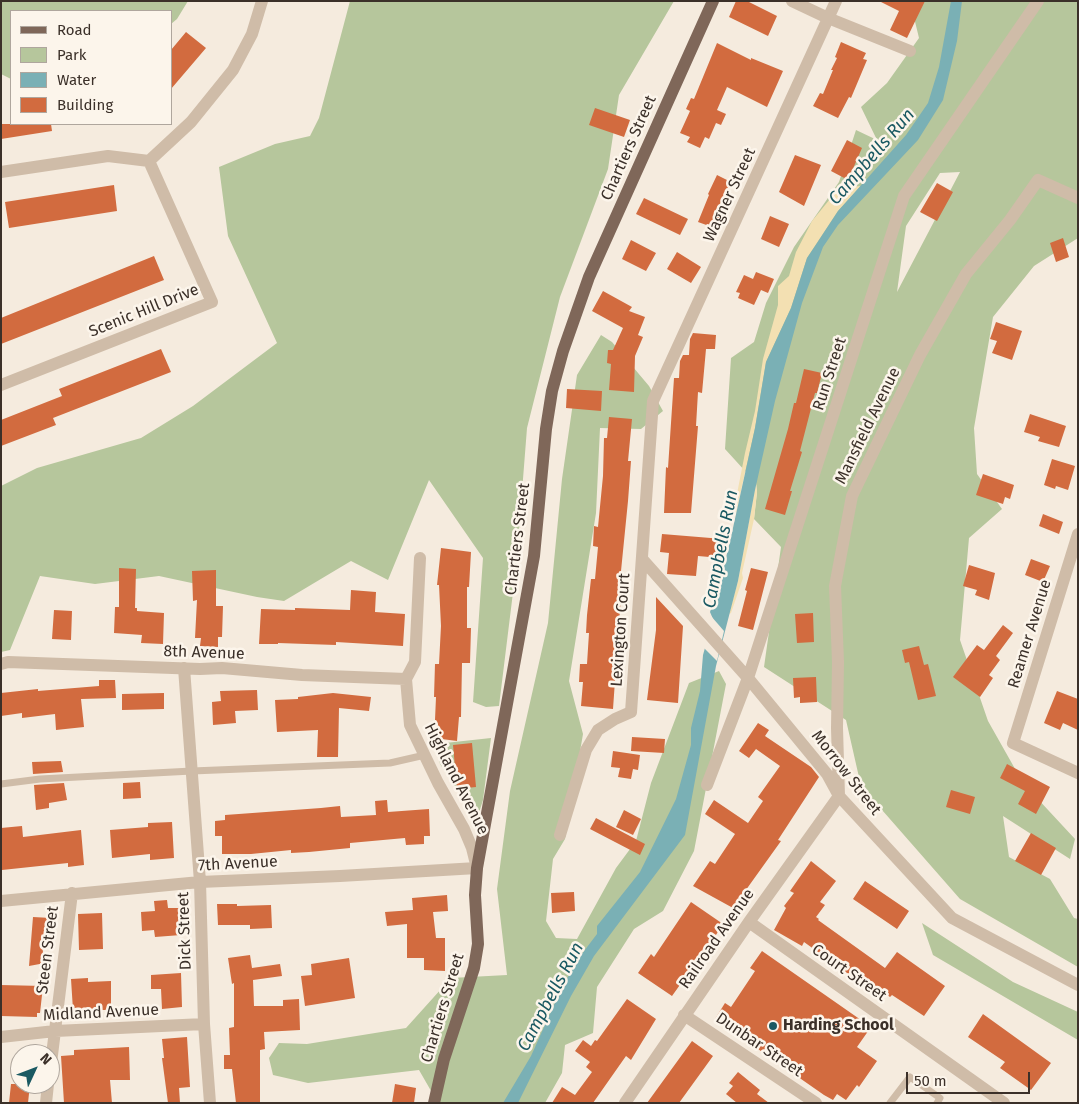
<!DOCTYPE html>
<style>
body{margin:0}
#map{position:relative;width:1079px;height:1104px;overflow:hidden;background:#f5ebde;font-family:"Fira Sans",sans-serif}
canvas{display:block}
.frame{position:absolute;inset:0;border:2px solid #3b3029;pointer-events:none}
.legend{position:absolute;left:10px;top:10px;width:162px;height:115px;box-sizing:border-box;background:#fcf5eb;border:1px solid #afa69d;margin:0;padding:6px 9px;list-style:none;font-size:15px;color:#3b3029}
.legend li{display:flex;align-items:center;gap:10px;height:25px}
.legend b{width:25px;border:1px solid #afa69d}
.north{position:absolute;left:10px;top:1044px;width:50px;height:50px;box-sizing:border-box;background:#fcf5eb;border:1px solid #afa69d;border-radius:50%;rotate:47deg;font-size:14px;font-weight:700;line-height:20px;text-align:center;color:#3b3029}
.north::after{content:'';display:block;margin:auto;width:18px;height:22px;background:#1a5962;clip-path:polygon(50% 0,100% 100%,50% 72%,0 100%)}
.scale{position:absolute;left:906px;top:1072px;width:124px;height:22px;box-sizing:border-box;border:2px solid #3b3029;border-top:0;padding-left:6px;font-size:15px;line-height:18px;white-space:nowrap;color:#3b3029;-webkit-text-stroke:4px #fcf5eb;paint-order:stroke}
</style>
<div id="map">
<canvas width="1079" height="1104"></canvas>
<div class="frame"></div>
<ul class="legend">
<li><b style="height:6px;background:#7f6759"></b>Road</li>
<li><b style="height:14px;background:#b6c69c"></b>Park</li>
<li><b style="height:14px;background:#7ab0b5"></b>Water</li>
<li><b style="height:14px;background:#d26b3f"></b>Building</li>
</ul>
<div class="north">N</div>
<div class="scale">50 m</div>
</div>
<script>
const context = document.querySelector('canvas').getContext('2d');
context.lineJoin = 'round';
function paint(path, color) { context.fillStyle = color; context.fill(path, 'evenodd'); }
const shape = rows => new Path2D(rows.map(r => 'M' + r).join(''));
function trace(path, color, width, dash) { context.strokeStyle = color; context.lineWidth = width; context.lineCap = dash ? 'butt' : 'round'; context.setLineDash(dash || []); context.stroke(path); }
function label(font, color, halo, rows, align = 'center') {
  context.font = font + ' "Fira Sans",sans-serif'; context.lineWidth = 5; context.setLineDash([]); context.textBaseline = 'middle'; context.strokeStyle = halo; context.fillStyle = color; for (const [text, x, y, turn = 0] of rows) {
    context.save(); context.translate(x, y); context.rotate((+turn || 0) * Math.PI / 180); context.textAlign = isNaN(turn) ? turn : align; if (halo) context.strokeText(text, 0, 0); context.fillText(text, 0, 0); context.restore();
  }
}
paint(shape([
 [1,1,188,1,177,19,171,24,171,11,11,11,11,79,1,74],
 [350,1,674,1,619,95,608,169,560,297,527,428,516,568,499,706,486,707,473,702,483,558,429,480,388,580,351,561,284,601,257,597,159,576,95,584,40,576,10,650,1,652,1,486,37,468,141,438,193,406,277,343,228,236,219,167,275,144,310,136,319,118],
 [910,1,1078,1,1078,238,1034,266,993,317,974,428,977,474,1002,509,969,538,960,640,988,721,1023,783,1075,839,1070,859,1003,816,1009,857,1050,879,1074,918,1078,919,1078,967,960,899,861,786,846,720,764,667,781,547,754,519,757,492,756,483,725,449,731,358,754,342,766,303,794,247,839,182,856,130,877,140,861,107,887,83,919,38],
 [960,172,897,292,906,226,940,173],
 [601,335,612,342,649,386,663,411,641,429,600,428,596,513,569,681,583,734,565,839,553,859,546,921,556,938,577,939,616,868,636,841,651,783,689,683,719,671,726,684,694,851,663,911,634,929,597,987,593,1033,565,1045,562,1073,545,1103,438,1103,419,1070,308,1083,273,1075,269,1058,279,1043,307,1044,406,1028,451,978,507,975,497,889,510,791,548,623,562,479,577,375],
 [491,738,483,800,477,819,440,764,436,744],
 [922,923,1013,982,1078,1012,1078,1040,933,955]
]), '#b6c69c');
paint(shape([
 [861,186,838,211,807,258,791,308,766,362,755,428,736,513,734,509,745,453,755,411,763,359,778,305,778,286,789,276,796,252,812,221,839,188],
 [756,483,757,492,754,519,742,573,743,578,731,613,729,614,738,581]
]), '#f3e0b2');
paint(shape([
 [951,1,962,1,957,41,943,100,918,140,838,225,823,247,802,303,775,401,755,490,738,581,716,666,685,835,594,956,571,996,518,1103,503,1103,531,1056,562,987,581,955,597,934,597,926,640,872,676,799,691,745,691,728,700,691,703,655,713,619,710,612,720,583,731,537,755,428,766,362,791,308,807,258,817,243,838,211,906,135,928,103,939,67]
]), '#7ab0b5');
paint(shape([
 [711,616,724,631,717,661,703,647]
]), '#f5ebde');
paint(shape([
 [736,1,747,1,777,16,768,36,729,17],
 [879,1,925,1,907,38,890,30,899,11],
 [186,32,206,48,171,89,171,50],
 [841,42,866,53,863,59,867,60,851,98,849,97,838,118,813,106,820,93,823,94,833,70,831,70,837,58,835,57],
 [717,43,751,60,751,58,783,71,767,107,727,87,717,110,726,114,721,125,716,123,709,139,705,137,700,148,687,142,690,137,680,133,690,111,686,109,691,98,694,99],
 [595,108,630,120,624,137,589,125],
 [1,124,51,124,52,131,1,139],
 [847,140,862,148,848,180,831,171],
 [795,155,821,165,804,206,779,192],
 [717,175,731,182,719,206,724,209,720,220,715,218,712,227,698,222,709,195,708,194],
 [937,183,953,192,937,221,920,212],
 [114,185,117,211,9,228,5,202],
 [644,198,688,219,680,235,636,214],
 [770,216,789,224,779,247,761,239],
 [1063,238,1069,257,1056,262,1050,243],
 [631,240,656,253,646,271,622,259],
 [677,252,701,267,691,283,667,269],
 [154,256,164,280,1,344,1,318],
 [756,272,774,279,768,293,761,290,754,305,738,298,740,293,736,292,744,275,753,279],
 [603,291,632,307,629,311,645,317,638,335,643,337,635,356,634,392,609,390,611,364,607,363,608,350,613,350,623,328,592,311],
 [996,322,1022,331,1012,360,992,353,997,341,990,339],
 [693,333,716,335,715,349,706,349,702,393,698,392,696,426,698,426,691,513,664,513,666,467,668,468,674,378,679,378,680,361,683,355,689,355,690,339],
 [161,349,171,372,53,418,56,425,1,446,1,420,62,396,59,389],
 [804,369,822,373,817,393,815,393,800,451,802,452,790,491,792,491,785,515,765,509,788,429,794,403,796,403],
 [567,389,602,391,601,411,566,408],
 [1030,414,1066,426,1059,447,1038,441,1040,437,1024,432],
 [609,417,632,419,628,461,631,461,628,501,620,581,622,581,613,709,581,706,583,682,579,682,580,664,587,664,589,633,586,633,587,615,591,579,595,579,598,547,593,546,594,526,598,527,603,476,604,438,607,438],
 [1052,459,1075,466,1068,490,1056,486,1055,489,1044,485],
 [983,474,1014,485,1010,499,1005,497,1003,504,976,495],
 [1043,514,1063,522,1059,534,1039,526],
 [662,534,723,539,721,558,698,556,696,576,667,574,669,553,660,552],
 [441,548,471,552,469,587,467,587,467,628,471,628,470,663,462,663,461,717,459,717,457,741,434,738,435,720,436,697,434,697,435,664,439,664,441,626,439,585,437,585],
 [1031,559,1050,566,1043,582,1025,575],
 [969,565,995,573,989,600,975,595,977,590,963,586],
 [119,568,136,569,135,608,137,608,137,611,164,613,163,644,141,643,142,635,114,633,115,607,119,607],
 [751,568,768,572,753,630,738,626,747,591,745,590],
 [216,570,216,606,223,606,222,637,218,637,218,647,200,646,201,638,195,638,197,600,193,601,192,571],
 [351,590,376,592,375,612,405,614,403,646,336,642,336,645,278,643,278,644,259,644,261,609,295,610,295,608,350,610],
 [656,597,683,626,678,703,647,700,656,630],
 [54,610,72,611,71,640,52,639],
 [813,613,814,642,797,643,795,614],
 [1003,625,1013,633,996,656,1000,660,989,675,993,678,980,697,953,677,977,645,984,650],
 [919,646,924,665,928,664,936,696,918,700,909,662,905,663,902,650],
 [816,677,817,702,800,703,800,697,794,698,793,678],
 [99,680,115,680,116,698,81,699,84,727,56,730,55,714,22,718,22,713,1,716,1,693,38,689,38,691,99,686],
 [257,690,258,710,235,711,236,723,213,725,212,702,221,701,220,691],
 [1057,691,1078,699,1078,730,1063,723,1060,730,1044,723],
 [164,693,164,709,122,710,122,694],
 [333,693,371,697,369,711,339,708,338,757,317,757,318,730,277,732,275,700,298,699,298,697],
 [758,723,769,730,765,736,811,767,819,777,778,840,781,841,733,908,693,886,710,861,715,864,735,834,705,814,714,800,748,823,763,801,758,797,780,766,756,749,749,758,739,751],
 [632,737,665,739,664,753,631,751],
 [472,743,476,787,457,789,453,745],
 [613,751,640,755,638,770,633,769,631,779,618,777,620,768,611,767],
 [61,761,63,772,33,774,32,762],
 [1007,764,1050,787,1036,814,1018,804,1025,791,1000,778],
 [140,782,141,798,123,799,123,783],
 [64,783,67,800,49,803,49,808,36,810,34,785],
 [951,790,975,797,970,814,946,807],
 [387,800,388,812,429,809,430,836,424,836,424,844,406,845,405,838,350,843,350,848,309,852,291,853,291,850,251,854,222,854,222,836,215,836,215,821,225,820,225,815,321,808,340,806,341,817,376,815,375,801],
 [624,810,641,819,633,835,616,827],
 [596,818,645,844,640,855,590,829],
 [172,822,174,858,150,860,150,854,112,858,110,830,148,827,148,823],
 [22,826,23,837,81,830,84,865,68,867,68,863,2,870,1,828],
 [1031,833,1056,848,1041,875,1015,861],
 [811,861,836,881,820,902,825,905,816,917,819,919,818,920,885,968,897,952,945,986,924,1016,892,995,890,997,864,978,861,983,804,942,802,946,774,930,786,908,784,906,794,893,790,891],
 [865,881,909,911,897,929,853,899],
 [574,892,575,911,552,913,551,893],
 [447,895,448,911,433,912,436,938,445,938,445,971,424,970,424,958,407,958,407,924,387,926,385,912,413,910,412,898],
 [167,900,168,908,179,908,181,935,155,937,154,930,142,931,141,912,155,911,154,901],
 [691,902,723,924,698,963,688,976,687,975,672,996,638,973,651,954,654,957],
 [217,904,237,904,237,906,271,905,272,928,250,929,250,925,218,925],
 [102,913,103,949,79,950,78,914],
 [33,917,51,918,49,942,41,941,45,963,29,966],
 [762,951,871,1027,857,1047,877,1061,859,1087,857,1085,846,1100,837,1094,833,1100,824,1095,715,1019,725,1003,731,1007,755,971,750,968],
 [250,955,252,968,280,964,282,976,253,980,254,1006,283,1006,283,1000,299,999,300,1030,264,1032,265,1049,260,1050,260,1103,236,1103,232,1069,224,1069,224,1055,230,1055,229,1028,234,1027,234,983,232,984,228,958],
 [349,958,355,998,305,1006,301,976,312,975,311,964],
 [181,973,182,1007,162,1009,161,989,151,989,151,975],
 [88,978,88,982,111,981,111,1010,73,1010,71,979],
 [1,985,43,986,40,1013,37,1013,37,1017,1,1016],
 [627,999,656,1019,631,1060,626,1056,593,1103,552,1103,562,1087,575,1095,592,1072,586,1067,590,1062,575,1051,583,1040,591,1046,595,1040,597,1041],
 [983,1014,1051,1063,1031,1090,1000,1068,1005,1062,968,1037],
 [187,1037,190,1087,179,1088,180,1103,168,1103,162,1058,164,1058,162,1039],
 [692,1041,713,1056,679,1103,647,1103],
 [129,1047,130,1080,110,1080,112,1103,64,1103,61,1056,74,1055,74,1050],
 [738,1072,760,1090,757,1094,769,1103,737,1103,726,1094,733,1086,729,1083],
 [11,1084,30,1084,28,1103,9,1103],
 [395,1084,416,1088,414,1103,392,1103]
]), '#d26b3f');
trace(shape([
 [1,784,40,779,192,771,390,763,425,755],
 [890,1103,910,1077,940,1098,937,1103]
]), '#cfbca8', 7);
trace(shape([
 [792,1,828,18,910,51],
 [149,161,191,122,233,70,252,34,262,1],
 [1,172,108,156,149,161],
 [1,385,212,302,149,161],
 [1078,534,1013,743,1078,773],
 [643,560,748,678,827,774,839,796,952,918,1078,985],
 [1,664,8,662,200,669,222,668,302,675,406,679],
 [184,668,200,882,204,1024,210,1103],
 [707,785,748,678,904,196,1038,1],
 [560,835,586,750,598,730,615,719,631,712,653,401,836,1],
 [1,901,200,882,340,876,477,868,472,848,464,829,438,783,410,725,406,679,415,662,420,558],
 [749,922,1004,1103],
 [684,1015,816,1103],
 [1,1037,55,1031,204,1024],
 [50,1071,72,893],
 [46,1103,48,1084],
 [625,1103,749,922,839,796,837,728,838,662,835,586,852,496,920,355,966,274,1010,220,1038,180,1078,198]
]), '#cfbca8', 12);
trace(shape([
 [434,1103,444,1059,474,968,478,944,475,895,477,868,534,556,546,429,552,391,563,351,589,277,713,1]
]), '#7f6759', 12);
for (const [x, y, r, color] of [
 [773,1026,5,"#1a5962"]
]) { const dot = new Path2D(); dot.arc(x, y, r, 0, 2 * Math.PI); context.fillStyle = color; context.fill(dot); trace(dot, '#fcf5eb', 2); }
label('16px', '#3b3029', '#fcf5eb', [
 ["Chartiers Street",629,148,-66],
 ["Wagner Street",730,195,-65],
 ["Scenic Hill Drive",144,311,-22],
 ["Run Street",830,374,-72],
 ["Mansfield Avenue",868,426,-64],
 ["Chartiers Street",518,539,-83],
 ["Lexington Court",621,630,-86],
 ["Reamer Avenue",1030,634,-73],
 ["8th Avenue",204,653,2],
 ["Morrow Street",846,773,52],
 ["Highland Avenue",456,779,63],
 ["7th Avenue",238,864,-3],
 ["Dick Street",185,931,-92],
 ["Railroad Avenue",717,939,-55],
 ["Steen Street",48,950,-83],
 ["Court Street",849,973,35],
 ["Chartiers Street",443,1008,-73],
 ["Midland Avenue",101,1013,-3],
 ["Dunbar Street",759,1045,34]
]);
label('bold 16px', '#3b3029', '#fcf5eb', [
 ["Harding School",783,1026]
], 'left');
label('italic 18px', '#1a5962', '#fcf5eb', [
 ["Campbells Run",872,157,-49],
 ["Campbells Run",721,549,-79],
 ["Campbells Run",551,997,-62]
]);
</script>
